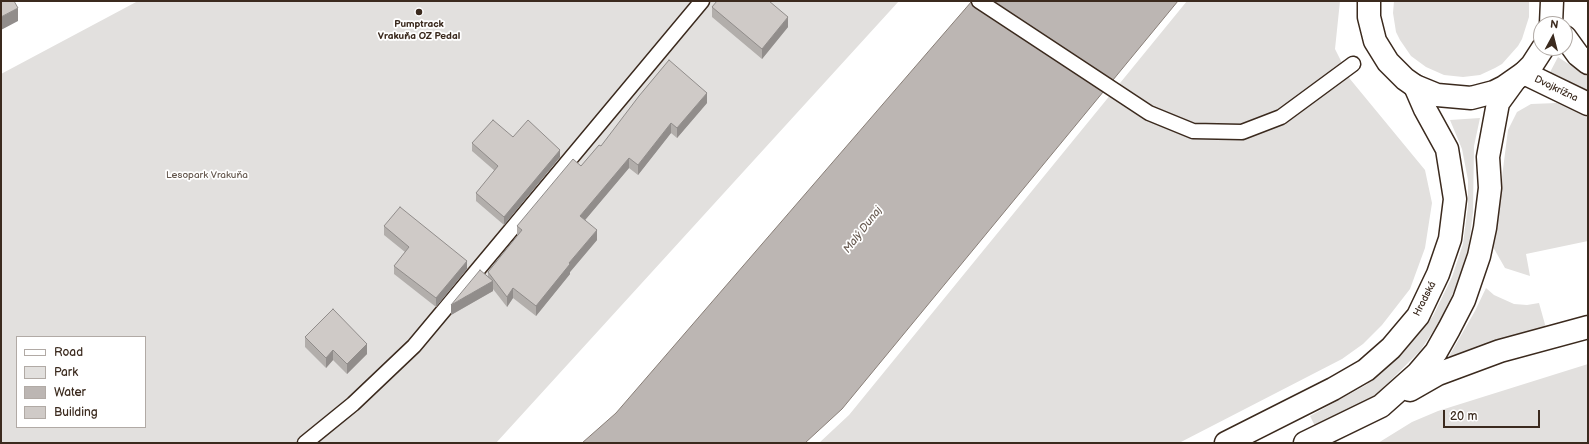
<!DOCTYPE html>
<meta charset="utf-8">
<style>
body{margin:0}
#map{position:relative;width:1589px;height:444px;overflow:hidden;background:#fff;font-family:"Balsamiq Sans",sans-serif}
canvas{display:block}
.frame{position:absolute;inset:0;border:2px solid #3b2a1e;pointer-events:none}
.legend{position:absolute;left:16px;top:336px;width:130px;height:92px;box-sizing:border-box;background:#fff;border:1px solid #b1aaa5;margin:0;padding:5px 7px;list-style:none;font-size:12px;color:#3b2a1e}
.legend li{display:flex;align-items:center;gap:8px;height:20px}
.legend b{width:20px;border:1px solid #b1aaa5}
.north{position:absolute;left:1533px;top:16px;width:40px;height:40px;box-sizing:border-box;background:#fff;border:1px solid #b1aaa5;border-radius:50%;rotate:7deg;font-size:11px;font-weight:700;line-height:16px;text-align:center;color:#3b2a1e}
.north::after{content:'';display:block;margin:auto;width:14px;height:18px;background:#3b2a1e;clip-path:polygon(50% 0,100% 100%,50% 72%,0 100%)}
.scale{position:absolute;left:1443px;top:410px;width:97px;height:18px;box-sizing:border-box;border:2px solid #3b2a1e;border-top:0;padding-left:5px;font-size:12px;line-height:14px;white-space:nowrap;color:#3b2a1e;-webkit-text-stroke:3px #fff;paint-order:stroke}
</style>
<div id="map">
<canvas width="1589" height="444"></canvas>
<div class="frame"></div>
<ul class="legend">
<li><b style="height:5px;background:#fff"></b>Road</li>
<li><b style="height:11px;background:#e2e0de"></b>Park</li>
<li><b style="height:11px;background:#bcb6b3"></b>Water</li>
<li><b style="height:11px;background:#cfcac7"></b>Building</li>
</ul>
<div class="north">N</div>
<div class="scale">20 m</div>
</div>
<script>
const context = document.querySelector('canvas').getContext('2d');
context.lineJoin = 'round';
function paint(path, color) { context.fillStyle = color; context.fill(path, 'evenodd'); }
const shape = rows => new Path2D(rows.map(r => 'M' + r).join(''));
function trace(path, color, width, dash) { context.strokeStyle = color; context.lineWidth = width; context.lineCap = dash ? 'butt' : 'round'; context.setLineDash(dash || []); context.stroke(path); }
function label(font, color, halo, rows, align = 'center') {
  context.font = font + ' "Balsamiq Sans",sans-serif'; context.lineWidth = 3.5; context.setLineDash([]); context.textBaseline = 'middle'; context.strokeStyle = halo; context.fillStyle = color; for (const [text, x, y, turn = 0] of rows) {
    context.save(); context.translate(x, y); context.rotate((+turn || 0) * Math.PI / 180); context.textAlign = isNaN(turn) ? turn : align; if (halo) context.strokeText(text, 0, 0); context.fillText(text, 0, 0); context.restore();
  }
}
paint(shape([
 [138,1,899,1,496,443,1,443,1,74],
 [17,337,145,337,145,427,17,427],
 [1187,1,1340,1,1335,49,1350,79,1425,170,1432,203,1425,248,1410,289,1382,325,1363,344,1342,359,1179,443,819,443,849,415],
 [1394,1,1529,1,1529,17,1522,39,1518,46,1502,64,1495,68,1480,75,1463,77,1444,75,1426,67,1411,56,1400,40,1396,32,1393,13],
 [1558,57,1588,77,1588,93,1548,76],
 [1557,103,1588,118,1588,241,1526,254,1530,276,1505,268,1493,247,1508,130,1517,112,1531,104],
 [1480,118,1474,146,1473,212,1469,245,1459,280,1440,321,1420,351,1374,397,1315,426,1310,416,1366,385,1402,354,1433,316,1452,277,1463,244,1468,206,1468,180,1462,149,1450,120],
 [1486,288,1494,295,1514,304,1527,305,1539,303,1546,328,1448,358,1475,311],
 [1588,364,1588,443,1378,443,1412,422,1438,411]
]), '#e2e0de');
const water = shape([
 [972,1,1178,1,842,409,805,443,582,443,616,413,972,1]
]);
paint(water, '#bcb6b3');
trace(water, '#887e77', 1);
const service = shape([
 [979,1,1149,113,1193,131,1242,132,1281,117,1353,64],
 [305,443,353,404,414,346,702,1]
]);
const minor = shape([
 [1410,390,1438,374,1500,351,1588,327],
 [1226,443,1333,389,1366,370,1391,348,1418,316,1438,274,1450,239,1455,199,1447,149,1425,109,1415,86],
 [1305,443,1381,406,1418,373,1436,352,1449,329,1464,300,1479,256,1485,228,1490,188,1488,157,1498,103,1514,81]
]);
const tertiary = shape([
 [1565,37,1578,55,1588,63],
 [1524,73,1588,104]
]);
const secondary = shape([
 [1369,1,1369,17,1375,41,1388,62,1405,79,1415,86,1437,95,1471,98,1494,92,1504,87,1524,73,1532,65,1543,48],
 [1551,24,1552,1]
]);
trace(service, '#3b2a1e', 17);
trace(minor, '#3b2a1e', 25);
trace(tertiary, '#3b2a1e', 25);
trace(secondary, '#3b2a1e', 25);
trace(service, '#fff', 14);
trace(minor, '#fff', 22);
trace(tertiary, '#fff', 22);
trace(secondary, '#fff', 22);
paint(shape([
 [712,7,788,27,762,59,712,17],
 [707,103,677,138,671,133,638,175,629,168,585,220,597,240,570,272,570,274,536,316,513,298,507,307,493,289,493,291,451,315,488,277,488,272,517,236,517,226,581,166,601,146],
 [513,137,560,157,504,225,476,201,476,193,495,171,472,151,472,143],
 [384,226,467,269,436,307,394,274,394,266,405,252,384,235],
 [305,337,367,354,347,374,333,360,326,368,305,347]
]), '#b2aeab');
paint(shape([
 [18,8,18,21,1,30,1,17],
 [788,17,788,27,762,59,762,49],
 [707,93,707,103,677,138,677,128],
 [671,123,671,133,638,175,638,165],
 [560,150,560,157,504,225,504,217],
 [629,158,629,168,580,226,580,216],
 [597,230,597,240,570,272,570,274,536,316,536,306,569,263],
 [467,261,467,269,436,307,436,298],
 [493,281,493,291,451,315,451,305],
 [513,288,513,298,507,307,507,297],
 [367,344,367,354,347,374,347,364],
 [333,350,333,360,326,368,326,358]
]), '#918d8b');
const building = shape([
 [1,1,14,1,18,8,1,17,1,1],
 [717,1,769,1,788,17,762,49,712,7,717,1],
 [669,60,707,93,677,128,671,123,638,165,629,158,580,216,597,230,569,263,570,264,536,306,513,288,507,297,488,272,522,230,517,226,573,159,581,166,599,145,601,146,639,96,669,60],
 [493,120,513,137,528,120,560,150,504,217,476,193,498,166,472,143,493,120],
 [400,207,467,261,436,298,394,266,409,247,384,226,400,207],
 [480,270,493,281,451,305,480,270],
 [333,309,367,344,347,364,333,350,326,358,305,337,333,309]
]);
paint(building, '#cfcac7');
trace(building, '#918d8b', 1);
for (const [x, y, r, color] of [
 [419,12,4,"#3b2a1e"]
]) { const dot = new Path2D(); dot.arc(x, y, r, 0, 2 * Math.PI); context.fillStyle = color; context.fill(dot); trace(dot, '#fff', 1.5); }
label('bold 10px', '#3b2a1e', '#fff', [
 ["Pumptrack",419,24],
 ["Vrakuňa OZ Pedal",419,36]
]);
label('10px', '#3b2a1e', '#fff', [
 ["Dvojkrížna",1556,89,26],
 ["Hradská",1425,299,-63]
]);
label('10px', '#65584e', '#fff', [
 ["Lesopark Vrakuňa",207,175]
]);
label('italic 11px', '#685b52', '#fff', [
 ["Malý Dunaj",863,230,-52]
]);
</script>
